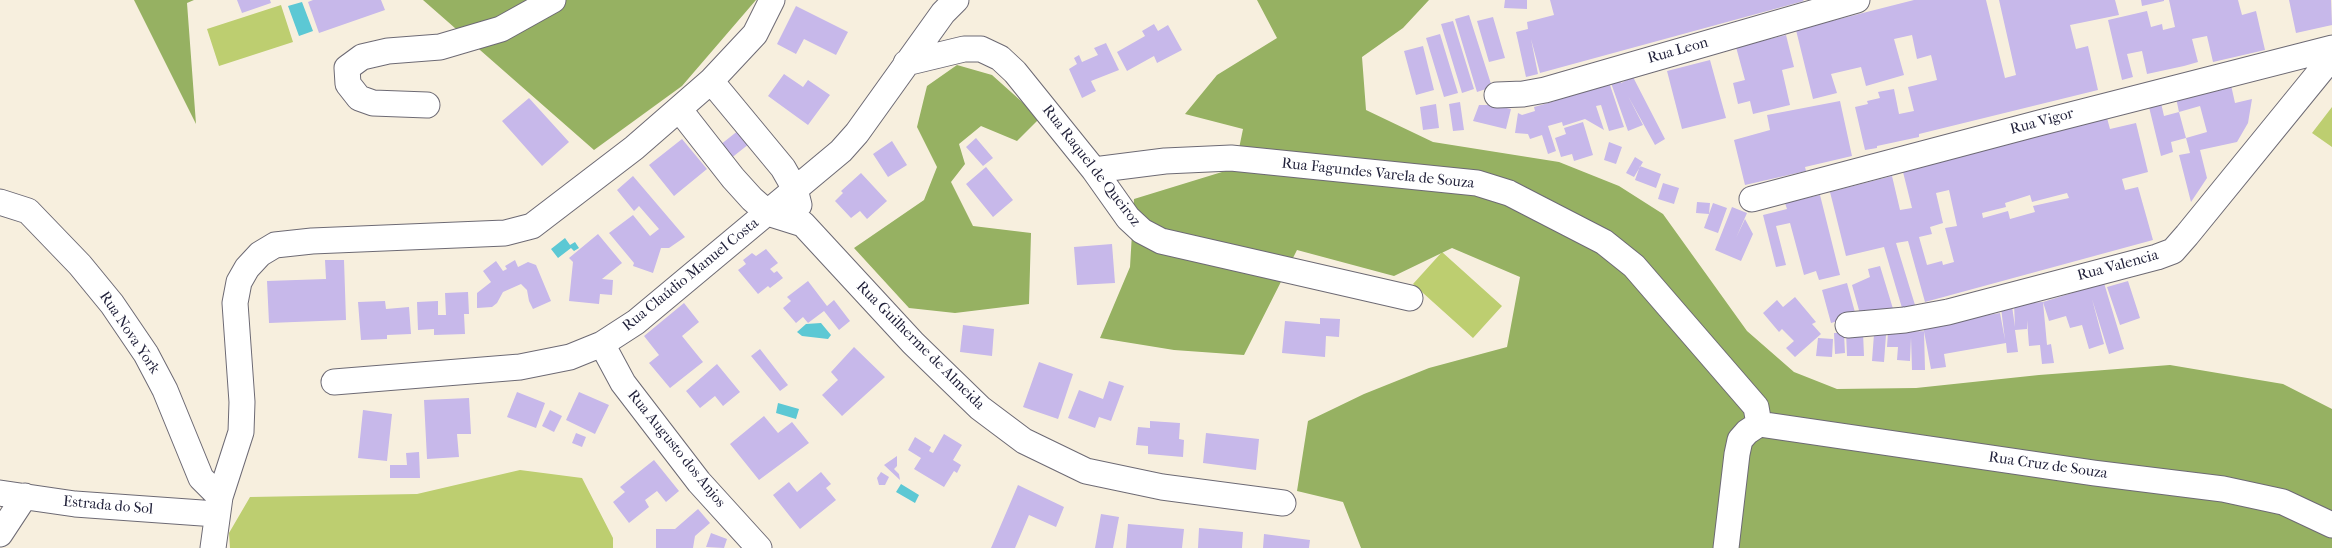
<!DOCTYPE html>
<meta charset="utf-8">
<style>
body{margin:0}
canvas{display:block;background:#f7efde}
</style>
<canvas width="2332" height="548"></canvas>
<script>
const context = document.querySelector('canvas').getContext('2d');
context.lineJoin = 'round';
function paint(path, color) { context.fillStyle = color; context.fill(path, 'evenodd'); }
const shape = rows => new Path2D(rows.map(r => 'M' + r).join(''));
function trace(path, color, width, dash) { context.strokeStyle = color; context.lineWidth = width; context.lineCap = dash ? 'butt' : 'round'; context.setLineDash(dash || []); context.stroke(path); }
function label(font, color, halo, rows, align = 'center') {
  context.font = font + ' "IM FELL French Canon",serif'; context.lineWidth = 4; context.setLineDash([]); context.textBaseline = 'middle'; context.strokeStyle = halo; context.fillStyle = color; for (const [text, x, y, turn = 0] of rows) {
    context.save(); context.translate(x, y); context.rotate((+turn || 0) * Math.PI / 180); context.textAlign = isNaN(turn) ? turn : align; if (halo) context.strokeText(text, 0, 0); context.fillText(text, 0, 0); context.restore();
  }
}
paint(shape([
 [281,5,293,42,219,66,207,29],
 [2332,107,2332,147,2312,133],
 [1442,252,1502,306,1473,338,1413,284],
 [520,470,582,478,613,538,613,548,230,548,229,533,250,497,417,494]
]), '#bdce70');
paint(shape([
 [134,0,194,0,187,3,196,124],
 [423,0,756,0,682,86,594,150],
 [1257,0,1429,0,1403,28,1362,57,1366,110,1433,142,1559,162,1619,186,1663,214,1747,331,1794,372,1837,389,1916,388,2039,375,2170,365,2283,384,2332,409,2332,548,1361,548,1343,502,1297,491,1308,421,1364,394,1429,368,1507,347,1520,277,1452,248,1394,276,1297,250,1244,355,1174,350,1100,338,1130,267,1134,199,1235,168,1243,129,1185,114,1217,75,1277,38],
 [957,65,992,75,1040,118,1017,141,981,126,959,144,965,164,951,182,973,226,1031,233,1029,304,955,313,909,308,854,248,924,200,937,167,917,127,927,86]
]), '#96b162');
paint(shape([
 [302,2,313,31,299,36,288,6],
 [565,238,570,245,575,242,579,248,574,251,571,248,558,258,551,249],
 [821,323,831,335,828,339,802,336,797,332,806,324],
 [778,403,799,409,796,419,776,413],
 [901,484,919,495,915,503,896,492]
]), '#5cc8d4');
paint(shape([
 [237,0,270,0,271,3,242,13],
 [313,0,381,0,385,10,319,33,308,2],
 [1505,0,1527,0,1527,9,1504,8],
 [1550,0,1803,0,1804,1,1540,73,1531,39,1538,74,1526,77,1516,32,1528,29,1527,22,1554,15],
 [1914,0,1986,0,2005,78,2016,75,1999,0,2115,0,2119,15,2070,25,2076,49,2088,46,2098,90,1919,134,1919,137,1877,146,1877,148,1865,150,1855,107,1868,104,1867,101,1880,98,1878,92,1894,89,1899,114,1914,111,1908,87,1937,80,1931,55,1917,59,1912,35,1894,39,1904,75,1866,86,1861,67,1831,74,1837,93,1813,99,1796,30],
 [2141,0,2164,0,2164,1,2142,6],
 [2169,0,2238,0,2242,15,2256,11,2265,50,2213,62,2207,36,2192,39,2198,62,2184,66,2147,74,2142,51,2127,54,2133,77,2122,80,2108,20,2147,11,2151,27,2162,24,2163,30,2175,27],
 [2289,0,2331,0,2332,25,2296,33],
 [796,6,848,32,836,55,804,39,796,54,777,44],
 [1469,15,1492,87,1477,92,1455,19],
 [1493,17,1505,58,1489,62,1477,21],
 [1453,21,1474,89,1462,93,1441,24],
 [1154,24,1158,31,1168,25,1182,50,1157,63,1154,56,1127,71,1117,52,1145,36,1142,31],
 [1440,34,1458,93,1444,97,1426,38],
 [1786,35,1794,67,1782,70,1790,105,1753,114,1750,101,1738,104,1733,83,1745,80,1736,47],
 [1106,43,1119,70,1091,81,1096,91,1082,98,1069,69,1077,64,1074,58,1079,55,1082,62,1098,55,1094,48],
 [1423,46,1434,90,1416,95,1404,51],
 [1710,60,1726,118,1682,129,1667,71],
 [784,74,803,87,808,80,830,95,808,125,768,96],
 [1633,77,1665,139,1655,145,1628,96,1643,125,1628,131,1611,83,1620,80,1621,83],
 [1609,82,1624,127,1609,131,1601,105,1596,106,1604,130,1585,119,1563,126,1562,122,1548,126,1556,151,1548,154,1542,135,1530,139,1528,134,1515,133,1518,113,1522,115,1535,111,1534,107,1555,101,1555,98],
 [2231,85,2235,103,2252,99,2248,123,2237,142,2200,150,2207,178,2191,202,2179,155,2190,153,2186,138,2207,132,2200,106,2179,112,2175,93],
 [529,98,569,142,542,166,502,121],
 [1840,101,1852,156,1805,167,1806,171,1745,185,1734,140,1770,130,1767,115],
 [1460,102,1464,130,1453,131,1449,104],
 [2161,103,2164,116,2179,112,2186,138,2171,142,2173,152,2161,156,2149,107],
 [1436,104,1439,128,1423,130,1420,107],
 [1479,105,1493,105,1511,109,1506,129,1473,121],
 [2107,118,2110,129,2136,123,2148,172,2122,179,2125,190,2138,187,2153,240,1925,302,1908,241,1896,243,1915,305,1902,308,1884,247,1846,256,1830,192,1892,176,1900,210,1912,208,1903,172],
 [1949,190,1957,226,1945,228,1954,262,1943,265,1942,261,1927,265,1919,237,1932,234,1930,227,1943,223,1936,193],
 [2067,193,2069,198,2033,206,2035,212,2010,219,2008,211,1983,218,1982,213,2006,207,2005,203,2030,195,2032,202],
 [1583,122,1593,155,1574,161,1572,154,1561,157,1555,138,1566,134,1564,128],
 [744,126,754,140,725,163,715,149],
 [976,138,993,158,983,166,966,147],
 [682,139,707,169,674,196,649,165],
 [892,141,907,165,888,177,873,154],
 [1609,142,1622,147,1616,164,1604,160],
 [1635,157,1643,162,1634,177,1626,173],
 [1640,166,1661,174,1656,188,1635,180],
 [986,167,1013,200,993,217,966,184],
 [861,173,887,201,867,219,860,211,851,218,835,201,843,193,841,191],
 [633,176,685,237,669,248,661,248,653,273,633,266,634,263,609,233,633,215,650,236,659,229,639,206,634,211,617,190],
 [1663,183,1679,188,1674,204,1658,199],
 [1820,195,1840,275,1819,280,1816,271,1804,275,1790,223,1776,226,1786,265,1776,267,1763,215,1787,209,1785,203],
 [1697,202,1710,203,1709,214,1713,203,1727,208,1718,233,1704,228,1709,214,1696,213],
 [1732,207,1747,213,1736,238,1745,219,1753,234,1741,261,1715,250],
 [598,234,622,263,602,279,613,280,612,295,600,294,599,304,569,301,573,262,569,258],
 [1112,244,1115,283,1077,285,1074,247],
 [766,249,778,263,770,269,774,273,777,271,783,278,770,288,768,286,758,294,738,270,746,264,743,260,752,253,756,256],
 [325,260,344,260,346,320,269,323,267,281,326,279],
 [515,260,518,267,528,262,536,265,551,301,533,309,529,301,527,290,521,284,503,292,497,303,492,307,477,308,477,293,491,282,483,271,496,261,503,271,507,269,505,266],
 [1880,266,1894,312,1862,321,1852,285,1870,277,1868,269],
 [808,281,827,306,834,300,850,321,839,330,824,311,808,323,803,317,796,323,783,308,791,301,787,297],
 [2128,281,2140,318,2120,325,2107,287],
 [1847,283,1856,316,1831,323,1822,290],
 [2104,283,2124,349,2109,354,2092,299,2104,344,2089,349,2082,325,2070,328,2066,316,2049,321,2043,302,2047,345,2051,344,2054,363,2042,364,2040,345,2029,346,2027,320,2027,329,2015,330,2018,352,2007,353,2006,343,1944,354,1946,367,1931,369,1923,326,2000,313,2005,340,2001,308,2012,306,2015,327,2014,304,2043,302],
 [468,292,469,314,464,314,465,334,434,335,434,329,418,330,417,302,438,301,438,315,446,315,445,293],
 [1795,297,1816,322,1812,324,1821,334,1795,357,1786,348,1794,341,1782,329,1779,332,1763,313,1777,300,1783,307],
 [385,301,386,309,409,307,411,334,387,335,387,339,361,340,358,302],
 [684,303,699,322,682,336,703,362,670,388,649,363,659,355,644,336],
 [1320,318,1340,319,1339,337,1326,336,1325,357,1282,353,1285,321,1320,324],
 [963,325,994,329,992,356,960,352],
 [1924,331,1925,370,1912,370,1911,337,1910,361,1897,360,1898,347,1887,347,1888,332],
 [1846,332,1863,332,1864,356,1847,356],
 [1834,333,1844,333,1845,353,1835,354],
 [1874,334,1886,335,1884,362,1872,361],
 [1818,338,1833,339,1832,357,1816,356],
 [854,347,885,377,842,416,822,395,838,380,831,372],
 [760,349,788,385,780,391,751,356],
 [1039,362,1073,374,1058,419,1023,407],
 [717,364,740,392,723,406,715,396,700,408,686,391],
 [1109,381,1124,386,1111,421,1099,417,1095,428,1068,418,1079,390,1103,399],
 [517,392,545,403,536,428,507,417],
 [579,392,609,405,595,434,566,420],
 [469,398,471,434,457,434,459,457,427,459,424,400],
 [363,410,392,414,387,461,358,458],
 [550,410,562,416,554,432,542,426],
 [764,416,778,433,792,422,809,443,759,480,730,444],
 [1150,421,1180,423,1179,439,1184,440,1183,457,1148,454,1148,446,1136,445,1138,427,1150,428],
 [576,433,586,437,582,447,572,443],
 [1206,433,1259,439,1256,470,1203,463],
 [944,434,962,445,953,460,961,465,957,473,954,471,944,487,914,469,921,458,908,450,915,437,931,447,929,451,933,453],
 [419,452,420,478,390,478,390,465,407,465,406,453],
 [897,456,897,466,894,469,899,474,900,480,884,465],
 [654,460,679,491,666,502,657,491,645,500,649,507,629,523,613,502,625,492,620,487],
 [821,472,831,484,826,488,836,500,800,529,773,495,789,482,797,492],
 [881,472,889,477,885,485,879,485,877,478],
 [1018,485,1064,507,1056,527,1029,515,1015,548,991,548],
 [698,509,710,523,695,536,693,548,656,548,656,529,675,529],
 [1101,514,1119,517,1113,548,1095,548],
 [1128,524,1184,529,1182,548,1126,548],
 [1199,528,1243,532,1242,548,1198,548],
 [711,533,727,539,724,548,706,547],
 [1264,534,1310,540,1309,548,1263,548]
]), '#c7b8ea');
const minor = shape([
 [906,63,964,49,981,49,1000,58,1015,72,1094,170,1128,218,1142,231,1161,241,1410,298],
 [711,81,783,168,795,189,799,205],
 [1497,95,1523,94,1545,90,1857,0],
 [427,105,373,103,359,98,348,84,347,68,362,57,388,51,440,47,501,29,553,0],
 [679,109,733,178,752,199,768,213,803,224,913,343,980,408,1024,441,1086,471,1162,487,1283,503],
 [1094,170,1165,161,1231,158,1477,183,1509,193,1604,242,1634,266,1756,407,1759,424,1747,432,1740,440,1737,454,1726,548],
 [1752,199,2039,123,2332,48],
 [0,202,28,211,80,265,112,304,146,354,165,390,201,478,220,497],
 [1848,325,1905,320,1948,312,2157,257,2173,251,2187,235,2332,57],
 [602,344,623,383,699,482,759,548],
 [334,382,520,367,570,357,602,344,636,322,841,151,857,133,943,13,956,0],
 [1759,424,2094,473,2223,489,2283,502,2332,525],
 [0,493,75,504,216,514],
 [0,534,25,496],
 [213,548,220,497,241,432,242,402,235,303,239,282,247,268,260,254,275,245,312,241,505,233,532,226,634,148,711,81,755,34,772,0]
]);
trace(minor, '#6d6a74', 27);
trace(minor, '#fff', 25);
label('15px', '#22223b', '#fff', [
 ["Rua Leon",1678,51,-16],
 ["Rua Vigor",2042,122,-15],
 ["Rua Raquel de Queiroz",1091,166,52],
 ["Rua Fagundes Varela de Souza",1378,174,6],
 ["Rua Valencia",2118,266,-15],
 ["Rua Claúdio Manuel Costa",691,275,-39],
 ["Rua Nova York",129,333,56],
 ["Rua Guilherme de Almeida",920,346,45],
 ["Rua Augusto dos Anjos",676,449,51],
 ["Rua Cruz de Souza",2048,466,8],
 ["Estrada do Sol",108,506,5]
]);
</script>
